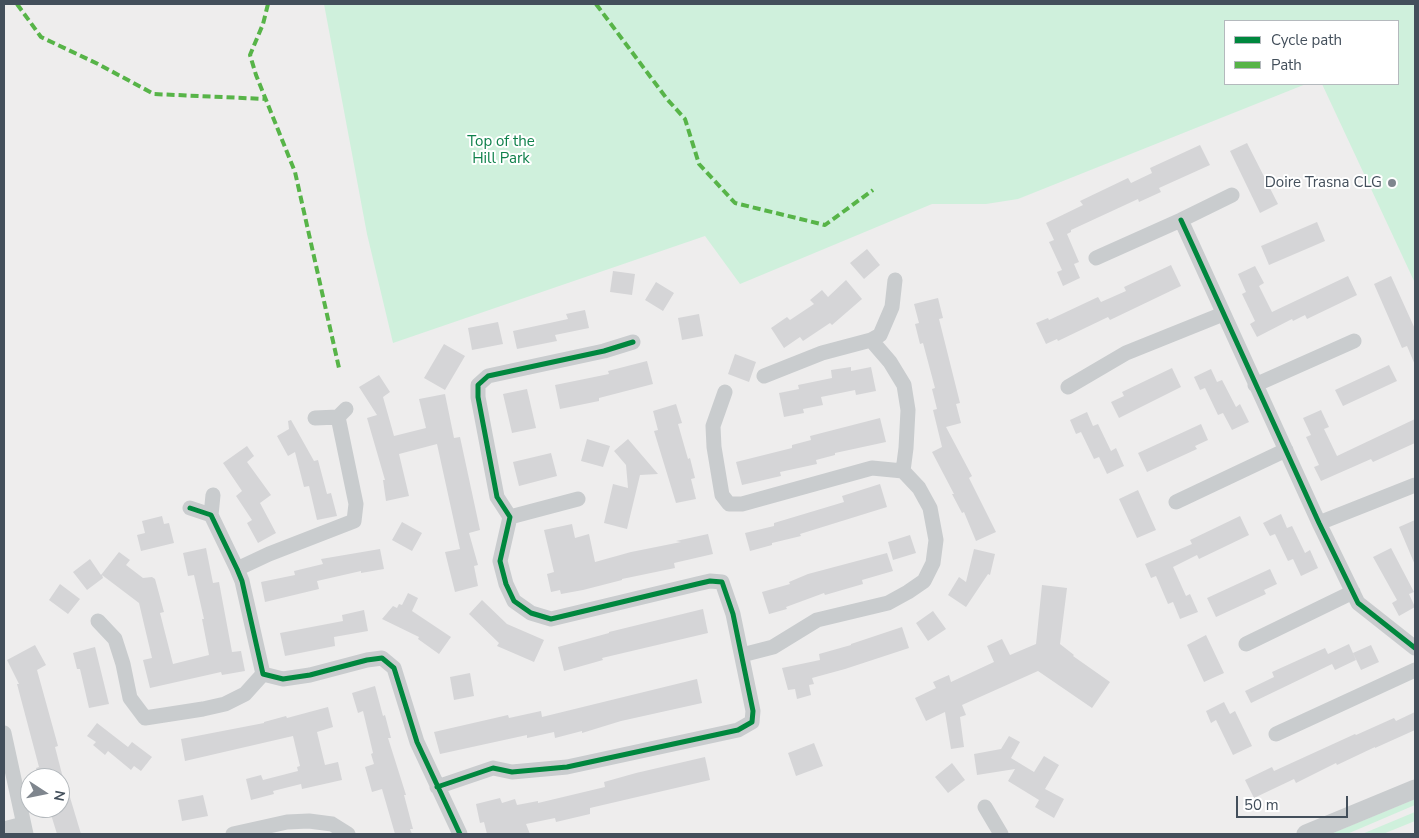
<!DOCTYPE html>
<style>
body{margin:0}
#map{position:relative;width:1419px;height:838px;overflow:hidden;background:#eeeded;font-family:"Nunito Sans",sans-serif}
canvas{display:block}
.frame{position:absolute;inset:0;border:5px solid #434f5b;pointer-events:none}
.legend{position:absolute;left:1224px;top:20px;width:175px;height:65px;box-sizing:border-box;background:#fff;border:1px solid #b4b9bd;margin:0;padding:6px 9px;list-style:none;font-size:15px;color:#434f5b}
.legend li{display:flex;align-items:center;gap:10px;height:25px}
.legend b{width:25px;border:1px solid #b4b9bd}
.north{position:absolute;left:20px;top:768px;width:50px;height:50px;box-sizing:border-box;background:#fff;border:1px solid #b4b9bd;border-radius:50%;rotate:101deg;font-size:14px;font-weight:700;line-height:20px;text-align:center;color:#434f5b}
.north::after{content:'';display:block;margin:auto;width:18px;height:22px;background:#7f868e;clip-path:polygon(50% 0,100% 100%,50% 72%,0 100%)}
.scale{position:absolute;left:1236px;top:796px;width:112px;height:22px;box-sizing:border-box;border:2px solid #434f5b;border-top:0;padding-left:6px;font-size:15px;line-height:18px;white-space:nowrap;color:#434f5b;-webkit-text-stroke:4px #fff;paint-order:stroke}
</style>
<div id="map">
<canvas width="1419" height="838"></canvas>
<div class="frame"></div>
<ul class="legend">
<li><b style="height:6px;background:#00873e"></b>Cycle path</li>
<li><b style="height:6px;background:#57b448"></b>Path</li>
</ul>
<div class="north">N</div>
<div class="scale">50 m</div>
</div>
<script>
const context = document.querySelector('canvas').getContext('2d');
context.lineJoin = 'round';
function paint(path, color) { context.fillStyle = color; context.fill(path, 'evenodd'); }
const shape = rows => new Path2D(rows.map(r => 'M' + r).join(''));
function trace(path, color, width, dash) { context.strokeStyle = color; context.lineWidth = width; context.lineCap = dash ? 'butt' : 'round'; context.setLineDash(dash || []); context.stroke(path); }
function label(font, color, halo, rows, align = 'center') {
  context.font = font + ' "Nunito Sans",sans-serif'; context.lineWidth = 4; context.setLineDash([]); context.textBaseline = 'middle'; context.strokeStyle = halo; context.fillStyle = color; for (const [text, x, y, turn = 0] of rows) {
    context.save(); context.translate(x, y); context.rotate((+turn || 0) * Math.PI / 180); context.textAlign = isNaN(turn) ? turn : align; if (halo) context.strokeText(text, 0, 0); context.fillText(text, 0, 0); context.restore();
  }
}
paint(shape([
 [324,4,1415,4,1415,283,1322,84,1398,84,1398,21,1225,21,1225,84,1306,84,1018,199,986,204,932,204,740,284,705,236,393,343,367,234],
 [1415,799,1415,805,1347,834,1330,834],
 [1415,812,1415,821,1383,834,1362,834]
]), '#cff0dc');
paint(shape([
 [1247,143,1278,204,1260,213,1230,151],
 [1200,145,1210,165,1159,188,1161,192,1139,202,1138,199,1071,230,1071,232,1067,234,1079,262,1074,264,1080,278,1063,286,1057,272,1062,270,1049,242,1054,240,1046,223,1083,205,1080,201,1128,178,1131,183,1152,173,1150,168],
 [1317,222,1325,241,1269,265,1261,246],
 [867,249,880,265,864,279,850,263],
 [1171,265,1181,286,1110,320,1108,317,1058,341,1057,339,1046,344,1036,323,1048,318,1049,320,1098,297,1101,302,1126,291,1124,287],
 [1255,266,1264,283,1259,286,1272,312,1348,276,1357,295,1307,319,1305,315,1293,321,1292,319,1257,337,1250,324,1255,321,1242,294,1246,292,1238,274],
 [613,271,635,274,632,295,610,292],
 [1391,276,1415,329,1415,365,1407,346,1402,348,1374,284],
 [846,280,862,299,832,325,830,323,803,341,800,337,784,348,771,328,787,317,790,320,814,304,810,300,822,290,828,297],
 [656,282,674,293,663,311,645,300],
 [938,298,943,318,939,319,960,403,956,404,961,423,946,427,972,476,969,478,996,532,976,541,964,512,962,513,952,494,954,494,932,452,942,447,933,410,937,409,932,389,935,388,923,343,920,344,915,324,919,323,914,304],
 [585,310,589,328,555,335,557,341,517,349,513,331,568,319,566,314],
 [699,314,703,336,682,340,678,318],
 [498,322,503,344,472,350,468,328],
 [444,344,465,356,445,390,424,378],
 [735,354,756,362,749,382,728,374],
 [647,361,653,384,599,398,599,401,560,409,555,385,609,374,608,371],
 [1389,365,1397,381,1343,406,1335,390],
 [851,367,851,371,871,367,876,391,856,395,855,390,821,397,823,405,803,409,804,413,784,417,779,393,799,389,798,385,832,378,831,370],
 [1172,368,1181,387,1119,418,1111,402,1124,396,1122,392],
 [1211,369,1217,382,1222,380,1236,407,1240,404,1249,422,1232,430,1223,413,1218,415,1205,388,1200,390,1194,377],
 [379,375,390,392,383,397,394,436,426,428,419,399,445,394,454,438,460,437,480,530,469,533,478,565,474,566,478,586,455,592,445,552,460,549,437,444,399,454,409,496,386,501,383,480,385,480,367,418,377,415,359,387],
 [527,389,536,428,512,433,503,394],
 [676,404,682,423,678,424,688,459,690,458,695,478,691,479,696,499,676,503,654,431,658,430,653,411],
 [1321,410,1329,427,1324,429,1337,456,1415,419,1415,443,1373,462,1371,459,1321,481,1314,467,1319,465,1306,437,1311,435,1303,418],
 [1087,412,1093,426,1098,424,1111,451,1116,448,1124,466,1107,474,1099,457,1094,459,1081,432,1076,434,1070,420],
 [880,418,886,442,835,453,835,455,816,460,817,464,780,472,781,476,742,485,736,462,792,448,792,445,811,440,810,436],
 [291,420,314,461,318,460,327,494,331,493,337,516,317,520,309,486,304,487,295,452,288,456,277,436,289,429,288,421],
 [1201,424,1208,440,1195,446,1197,449,1147,472,1138,453],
 [587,439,610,446,603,467,581,461],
 [628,439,658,474,640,475,627,529,604,523,613,484,628,488,626,465,614,451],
 [247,446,254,456,247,462,271,495,260,503,276,533,258,543,247,523,252,520,236,496,242,491,223,463],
 [551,453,557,476,519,486,513,462],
 [880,484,887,507,800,534,801,536,772,543,772,545,750,551,745,533,774,526,774,523,844,502,842,496],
 [1138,490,1156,530,1137,538,1119,499],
 [1281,514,1287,528,1292,526,1305,553,1310,550,1318,568,1301,576,1293,559,1288,561,1275,534,1270,536,1263,523],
 [162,516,164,524,169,523,174,543,141,551,137,535,145,533,142,521],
 [1240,516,1249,535,1199,559,1197,555,1173,567,1186,596,1190,594,1198,612,1180,619,1173,602,1168,604,1156,576,1151,578,1145,564,1192,544,1190,540],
 [1415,520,1415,565,1399,527],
 [402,522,422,533,412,551,392,540],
 [572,524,575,538,589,534,595,562,631,552,681,542,676,541,708,534,713,554,674,563,675,568,622,579,622,580,583,590,561,594,560,590,551,592,547,574,554,572,544,530],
 [910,535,916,553,893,560,888,542],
 [206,548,213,583,219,582,232,652,241,651,245,671,222,675,221,672,150,688,143,660,152,658,139,603,102,575,103,578,87,590,73,572,90,559,101,575,119,552,130,560,126,565,143,578,152,577,155,579,164,612,160,613,173,664,209,655,202,619,204,619,194,575,188,576,183,553],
 [1391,548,1414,592,1409,594,1415,607,1399,616,1392,603,1397,600,1373,557],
 [380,549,384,569,361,573,361,571,317,581,319,589,265,602,261,582,295,575,294,571,323,564,321,559],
 [974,549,995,554,990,575,988,574,966,607,948,595,959,577,966,582],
 [887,553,893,571,862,580,863,584,825,595,824,593,786,607,787,609,769,614,762,592,790,584,789,582,808,574],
 [1270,569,1277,584,1264,590,1266,594,1216,617,1207,598],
 [60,584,80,599,68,614,49,600],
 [1042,585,1067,588,1060,644,1074,655,1073,656,1110,682,1092,708,1038,671,962,705,966,715,960,717,964,747,951,749,945,712,926,721,915,698,936,688,933,682,949,675,951,682,994,662,987,646,1002,639,1010,655,1036,644],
 [408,593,418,598,412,611,451,637,439,654,418,639,419,637,382,619,393,606,397,608,399,604,402,605],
 [482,600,507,624,544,640,534,662,497,646,499,643,469,614],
 [703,609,708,633,602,658,603,660,564,671,558,647,609,633,609,632],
 [364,610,368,631,334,637,335,646,285,656,280,633,343,621,342,615],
 [933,611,946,629,928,641,916,623],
 [902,627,909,648,845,669,812,678,814,684,809,685,811,695,797,699,795,689,788,690,782,668,820,660,819,654,851,645,851,644],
 [1206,635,1224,673,1204,682,1187,645],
 [1349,644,1356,660,1335,670,1332,664,1251,703,1245,691,1274,677,1272,672,1325,648,1328,654],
 [35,645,46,665,37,670,58,746,55,747,63,778,39,778,36,768,39,767,17,684,19,684,7,660],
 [1371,645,1379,662,1361,670,1353,653],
 [95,647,109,704,89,708,80,669,77,669,73,653],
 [470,673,474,696,454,700,450,677],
 [697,679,702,703,621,721,582,733,582,731,555,738,554,732,527,738,527,735,440,754,434,732,508,715,509,718,541,711,542,717],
 [375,686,383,716,385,715,391,738,388,738,406,795,404,795,413,829,410,829,412,834,395,834,382,789,372,792,365,767,374,764,371,754,373,753,363,711,358,713,352,693],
 [1224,702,1230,714,1235,711,1252,746,1233,755,1216,720,1211,723,1206,711],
 [328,707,333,727,317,732,325,765,338,762,342,780,302,789,301,784,273,791,274,794,251,800,246,779,261,775,263,780,298,771,297,767,300,766,293,736,185,761,181,739,264,723,264,722,286,716,287,718],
 [1415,712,1415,730,1375,748,1375,747,1337,765,1336,763,1296,783,1294,779,1254,798,1245,780,1272,767,1274,771,1355,734,1356,735,1394,718,1396,721],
 [97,723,128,747,132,742,152,757,141,771,134,766,131,770,108,751,105,755,93,745,96,742,87,736],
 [1009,736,1020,742,1011,758,1034,772,1044,756,1059,765,1045,789,1064,799,1054,818,1035,807,1039,800,1008,781,1015,769,977,775,974,754,1001,749],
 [814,743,823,766,796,776,788,753],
 [705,757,710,780,590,808,590,814,556,822,555,818,526,824,530,834,487,834,484,822,480,823,476,804,500,798,502,803,515,799,517,805,538,801,538,803,605,787,604,782,636,773],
 [952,763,965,780,948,793,935,777],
 [69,794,81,834,57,834,49,808,60,808,60,797],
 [203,795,208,816,182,821,178,800]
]), '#d5d5d7');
trace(shape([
 [1181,220,1319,523,1358,603,1415,648],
 [1096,258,1181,220,1232,195],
 [871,340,890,362,904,385,908,410,906,448,903,471],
 [764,376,822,353,871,340,880,335,892,307,895,280],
 [1255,385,1354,341],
 [1068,387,1126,353,1223,314],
 [725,392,713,426,714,447,722,495,729,504,742,504,872,468,903,471,919,488,930,508,936,540,933,563,924,581,908,592,888,603,817,620,773,647,742,655],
 [315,418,338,417,346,409],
 [1176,502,1286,450],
 [190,508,211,515,237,569,242,581,263,674,283,679,310,675,367,660,382,658,394,668,417,742,460,834],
 [211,515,213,495],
 [510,517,578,499],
 [1319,523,1415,485],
 [237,569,269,554,354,521,356,504,338,417],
 [98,621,115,639,123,664,130,698,145,718,203,709,225,704,245,694,263,674],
 [1246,644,1353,592],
 [4,733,26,834],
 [1276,734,1415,670],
 [437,787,493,768,512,772,567,767,738,730,752,722,753,711,733,614,722,582,710,581,697,584,551,619,531,613,514,601,506,584,500,561,510,517,497,497,478,397,478,385,488,376,604,351,633,342],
 [985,807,1001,834],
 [4,829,23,824],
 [233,834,287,822,309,821,332,824,348,834]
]), '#c9ccce', 15);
trace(shape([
 [1306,834,1415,789]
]), '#c9ccce', 19);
trace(shape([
 [17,4,41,37,98,64,154,94,266,99],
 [268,4,263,24,250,55,256,75,295,172,339,368],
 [596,4,667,99,685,119,699,164,735,203,825,225,873,190]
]), '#57b448', 4, [8, 4]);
trace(shape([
 [1181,220,1319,523,1358,603,1415,648],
 [190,508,211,515,237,569,242,581,263,674,283,679,310,675,367,660,382,658,394,668,417,742,460,834],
 [437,787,493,768,512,772,567,767,738,730,752,722,753,711,733,614,722,582,710,581,697,584,551,619,531,613,514,601,506,584,500,561,510,517,497,497,478,397,478,385,488,376,604,351,633,342]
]), '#00873e', 5);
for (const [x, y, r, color] of [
 [1392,183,5,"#7f868e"]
]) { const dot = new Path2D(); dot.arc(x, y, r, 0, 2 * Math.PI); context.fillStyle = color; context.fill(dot); trace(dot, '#fff', 2); }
label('15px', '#0f814b', '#fff', [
 ["Top of the",501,142],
 ["Hill Park",501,159]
]);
label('15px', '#434f5b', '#fff', [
 ["Doire Trasna CLG",1382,183]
], 'right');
</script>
